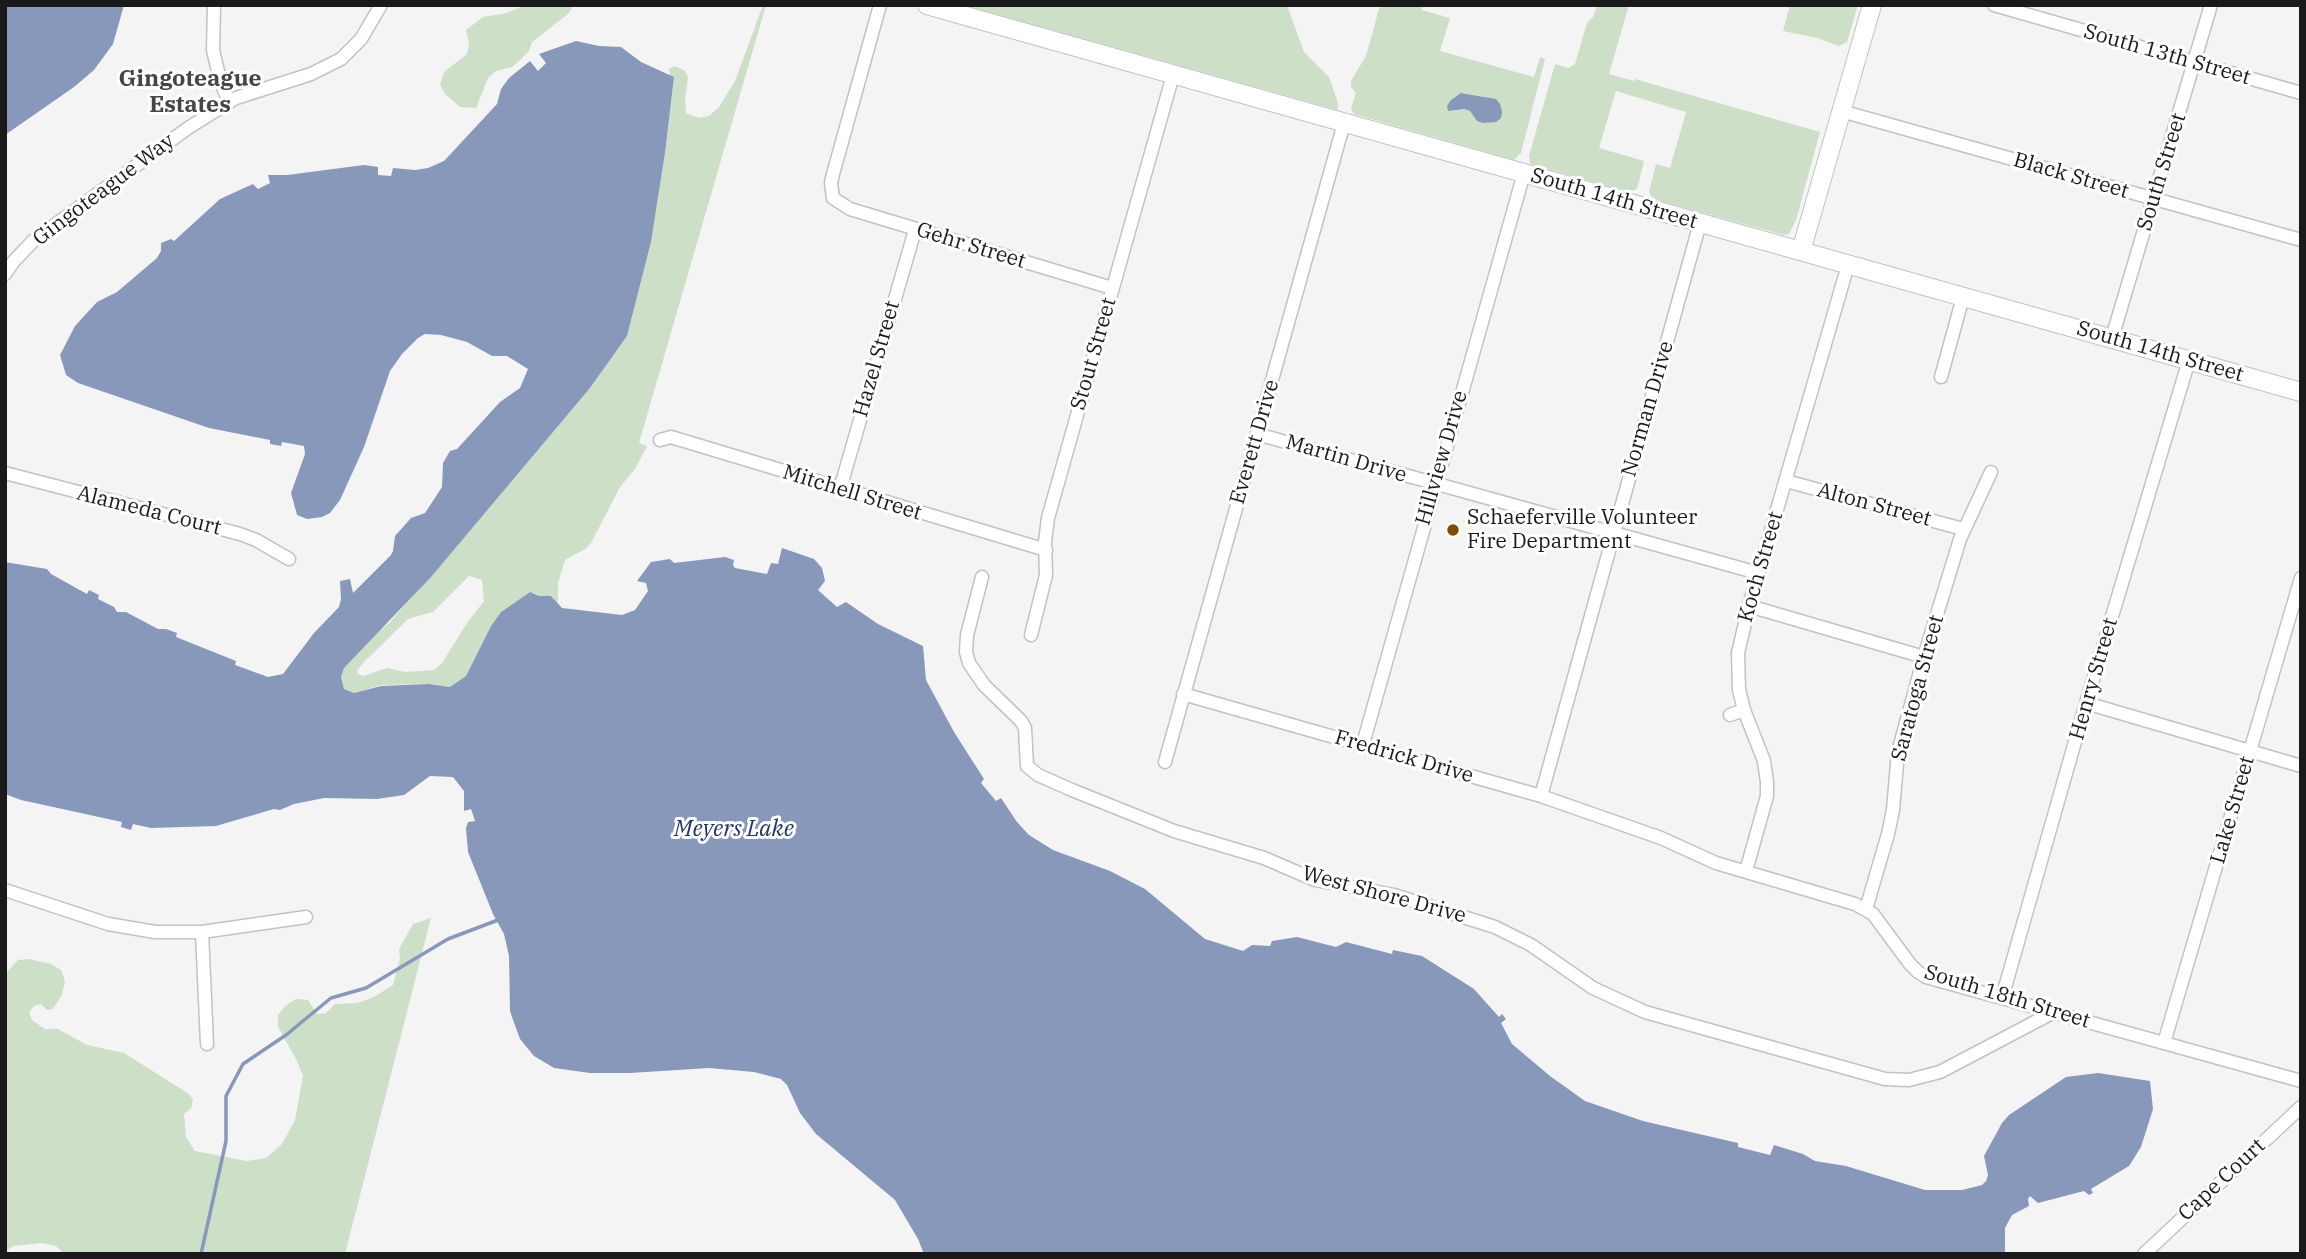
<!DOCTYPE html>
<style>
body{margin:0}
#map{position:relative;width:2306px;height:1259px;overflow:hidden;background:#f4f4f5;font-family:"IBM Plex Serif",serif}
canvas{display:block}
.frame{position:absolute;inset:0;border:7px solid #1a1a1a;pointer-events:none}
</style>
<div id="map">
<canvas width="2306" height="1259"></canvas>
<div class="frame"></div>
</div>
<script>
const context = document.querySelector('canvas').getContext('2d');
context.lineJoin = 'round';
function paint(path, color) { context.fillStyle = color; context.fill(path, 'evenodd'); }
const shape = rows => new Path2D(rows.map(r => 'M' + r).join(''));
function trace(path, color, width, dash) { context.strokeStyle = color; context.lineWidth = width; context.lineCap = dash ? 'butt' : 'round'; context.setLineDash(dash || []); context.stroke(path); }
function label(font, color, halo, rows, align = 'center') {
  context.font = font + ' "IBM Plex Serif",serif'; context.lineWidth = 6; context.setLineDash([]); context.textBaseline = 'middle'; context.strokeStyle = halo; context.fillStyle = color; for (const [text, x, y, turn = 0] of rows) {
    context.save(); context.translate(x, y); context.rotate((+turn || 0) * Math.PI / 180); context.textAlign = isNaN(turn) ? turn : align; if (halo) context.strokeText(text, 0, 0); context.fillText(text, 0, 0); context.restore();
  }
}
paint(shape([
 [525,5,574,5,568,14,532,42,529,51,519,61,512,67,496,71,488,78,476,108,460,107,445,94,440,84,444,72,467,54,469,43,466,30,483,17,507,13],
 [763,5,766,5,639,443,647,446,635,469,620,487,591,543,585,549,565,560,558,583,558,603,551,596,539,596,530,592,501,612,491,626,466,676,450,687,429,684,381,685,354,693,344,689,341,677,344,668,369,640,390,622,590,388,627,336,651,242,665,153,674,78,670,75,669,69,674,66,679,68,685,71,688,77,685,101,686,113,699,118,709,116,719,107,735,81],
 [469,576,482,580,484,601,467,623,442,663,434,670,405,672,387,668,363,676,358,674,357,671,363,663,408,619,433,612],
 [963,5,1287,5,1304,52,1329,77,1337,100,1338,110],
 [1380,5,1423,5,1422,10,1450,18,1440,51,1534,77,1540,57,1545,59,1521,153,1514,160,1354,114,1351,108,1356,93,1351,87,1351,81,1366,56],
 [1462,93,1486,97,1477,121,1470,111,1463,109],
 [1597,5,1629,5,1609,74,1634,81,1635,79,1820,132,1796,220,1789,234,1784,235,1653,199,1649,192,1656,164,1670,168,1686,112,1616,91,1599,148,1644,161,1637,189,1629,192,1530,164,1529,156,1555,64,1569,68,1575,64,1587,23,1593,17],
 [1790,5,1858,5,1847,42,1839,46,1817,38,1783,31],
 [431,918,345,1254,64,1254,56,1246,42,1243,13,1246,5,1252,5,974,18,960,29,959,51,964,61,970,65,981,62,995,53,1009,47,1010,41,1004,34,1006,29,1012,32,1020,45,1029,58,1029,87,1045,124,1053,189,1094,193,1100,191,1108,184,1114,186,1137,195,1151,247,1161,266,1158,282,1144,295,1120,303,1076,297,1061,278,1027,278,1015,285,1006,296,999,308,1000,316,1013,319,1014,326,1013,335,1004,357,1003,374,997,393,985,400,959,399,949,413,924]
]), '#cedfc7');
paint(shape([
 [5,5,124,5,113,44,94,70,74,87,5,135],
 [576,41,599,46,621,47,641,62,674,77,665,153,651,242,627,336,590,388,431,577,344,668,341,677,344,689,354,693,381,686,429,684,450,687,466,676,491,626,501,612,530,592,539,596,551,596,562,608,622,615,635,610,648,591,646,583,637,581,651,562,670,559,674,563,725,557,734,560,733,565,735,568,767,574,771,563,778,564,782,548,814,559,822,568,825,581,818,590,837,607,846,602,878,624,923,646,926,680,954,732,984,779,981,783,996,801,1001,798,1017,822,1029,835,1053,850,1110,871,1145,889,1205,939,1243,951,1252,945,1270,946,1272,941,1297,937,1336,947,1346,942,1392,954,1393,950,1422,956,1474,989,1499,1017,1502,1014,1506,1019,1501,1023,1512,1044,1550,1076,1585,1101,1643,1121,1738,1143,1738,1147,1770,1155,1774,1145,1803,1154,1815,1161,1846,1166,1925,1190,1962,1190,1982,1185,1986,1181,1988,1175,1984,1156,2002,1123,2009,1115,2066,1077,2098,1073,2150,1081,2153,1109,2141,1147,2129,1166,2091,1189,2093,1193,2089,1195,2084,1191,2038,1203,2030,1196,2028,1199,2029,1206,2012,1215,2005,1228,2005,1254,924,1254,918,1239,895,1200,816,1134,800,1113,787,1085,781,1079,754,1072,709,1068,630,1073,590,1073,554,1068,534,1056,520,1039,513,1020,510,1011,509,956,504,934,493,914,468,852,466,828,468,822,475,821,471,809,464,811,464,791,453,777,430,776,404,795,377,799,324,798,294,804,280,810,274,809,216,826,151,828,133,824,131,830,121,827,122,822,21,800,5,794,5,562,47,569,51,574,87,594,89,590,99,595,98,599,114,607,117,612,126,612,158,629,166,629,177,633,176,637,236,661,235,665,268,677,283,674,314,633,339,607,341,599,340,581,350,579,353,593,391,555,393,551,395,536,411,518,425,513,442,487,443,463,450,451,457,449,500,402,520,388,528,369,507,356,492,356,467,342,441,335,425,334,418,338,402,354,390,371,364,447,340,500,330,513,322,517,307,519,297,515,291,493,305,454,304,446,282,442,281,446,270,444,270,440,209,428,78,383,66,375,60,355,75,326,97,302,117,292,157,258,161,251,161,243,171,239,174,241,220,199,253,184,258,189,270,183,268,175,287,175,364,165,378,167,378,175,391,176,393,168,415,170,428,168,444,161,497,104,501,89,509,78,530,61,538,71,546,63,539,54],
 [1461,93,1496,99,1500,104,1502,112,1501,118,1496,122,1483,123,1477,121,1470,111,1464,109,1448,111,1447,106,1451,100]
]), '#8798bb');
trace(shape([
 [201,1254,226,1141,226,1096,243,1064,286,1035,331,998,366,988,448,939,498,920]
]), '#8798bb', 3.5);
const street = shape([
 [214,5,213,50,220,80,229,102],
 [880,5,833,174,831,183,833,198,850,209,1112,288],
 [1994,5,2301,93],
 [1841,111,2301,240],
 [5,274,14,261,34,240,188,128,236,98,311,74,341,59,361,39,381,5],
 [2112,338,2211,5],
 [1941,377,1963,297],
 [1257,434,1758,573],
 [660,440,671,437,1046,550],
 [5,473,240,534,256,540,289,559],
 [1786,481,1963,529],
 [840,489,915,230],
 [982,577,967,635,966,652,969,663,984,685,1021,721,1025,728,1027,766,1038,775,1072,790,1174,831,1264,858,1315,880,1394,895,1495,927,1531,945,1593,988,1645,1012,1885,1079,1909,1080,1940,1072,2052,1013],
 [1749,606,1924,657],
 [1031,635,1046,575,1045,542,1048,518,1173,75],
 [1183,694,1541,796,1661,838,1716,863,1855,904,1873,914,1910,964,1918,972,1926,977,2301,1081],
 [2086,703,2301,766],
 [1730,715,1744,710],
 [1363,744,1524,173],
 [1165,762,1344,123],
 [1541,796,1700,223],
 [1746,871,1767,796,1767,782,1764,761,1744,710,1739,690,1738,653,1749,606,1848,265],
 [5,890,108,924,155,932,202,932,306,917],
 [1866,909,1888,834,1893,810,1898,752,1924,657,1960,539,1991,472],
 [202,932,207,1044],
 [2002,998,2086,703,2189,360],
 [2164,1043,2301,578],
 [2144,1254,2301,1107]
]);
const secondary = shape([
 [927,5,2301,392],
 [1801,251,1872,5]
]);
trace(street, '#c2c2c3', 15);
trace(secondary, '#c2c2c3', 20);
trace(street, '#fff', 12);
trace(secondary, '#fff', 18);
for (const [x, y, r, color] of [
 [1453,530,7,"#844901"]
]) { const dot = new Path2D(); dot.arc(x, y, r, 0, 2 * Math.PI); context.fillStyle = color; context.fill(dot); trace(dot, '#fff', 2.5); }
label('21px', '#1a1a1a', '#fff', [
 ["South 13th Street",2167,55,16],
 ["South Street",2162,172,-73],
 ["Black Street",2071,176,16],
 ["Gingoteague Way",104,190,-37],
 ["South 14th Street",1614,199,16],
 ["Gehr Street",971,246,17],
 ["South 14th Street",2160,352,16],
 ["Stout Street",1094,354,-74],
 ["Hazel Street",877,359,-74],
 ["Norman Drive",1648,409,-74],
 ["Everett Drive",1255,442,-74],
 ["Hillview Drive",1442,458,-74],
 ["Martin Drive",1346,459,16],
 ["Mitchell Street",852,493,17],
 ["Alton Street",1874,505,15],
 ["Alameda Court",149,511,14],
 ["Koch Street",1761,567,-74],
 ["Henry Street",2094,679,-74],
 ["Saratoga Street",1918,688,-75],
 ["Fredrick Drive",1404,757,16],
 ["Lake Street",2233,810,-74],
 ["West Shore Drive",1384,895,15],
 ["South 18th Street",2007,997,17],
 ["Cape Court",2222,1180,-43]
]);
label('21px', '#1a1a1a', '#fff', [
 ["Schaeferville Volunteer",1467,518],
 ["Fire Department",1467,542]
], 'left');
label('bold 23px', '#454546', '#fff', [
 ["Gingoteague",190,79],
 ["Estates",190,105]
]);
label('italic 23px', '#213563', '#fff', [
 ["Meyers Lake",734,829]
]);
</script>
